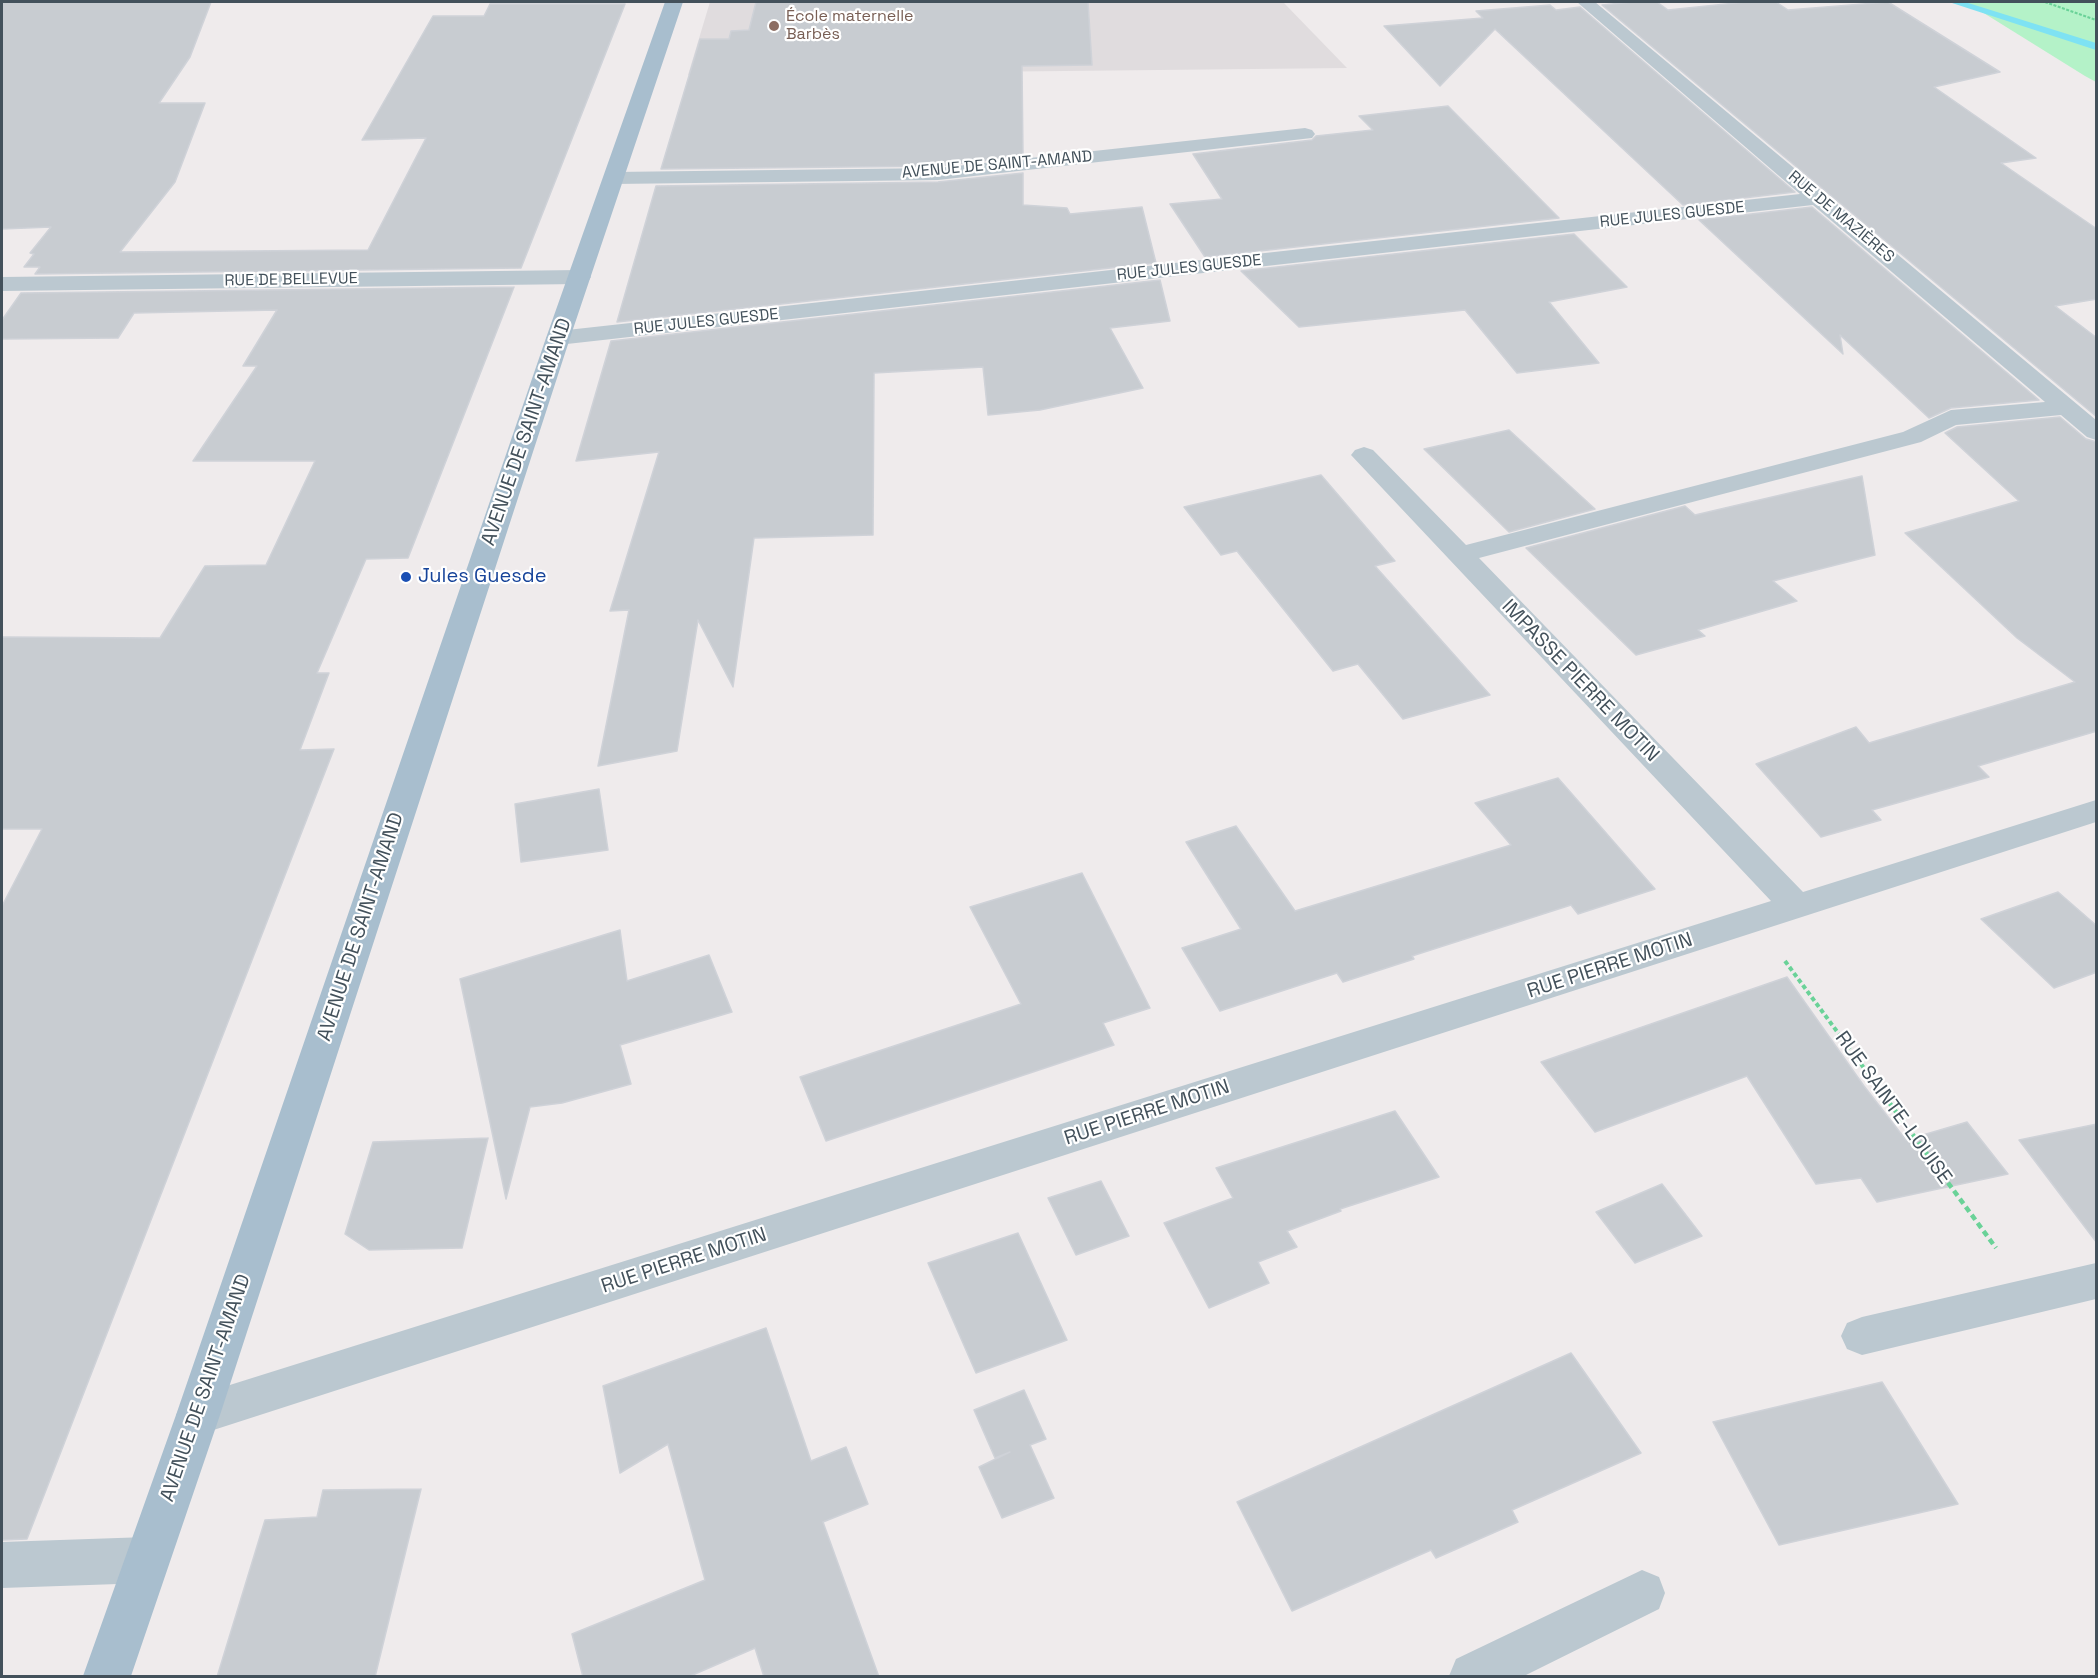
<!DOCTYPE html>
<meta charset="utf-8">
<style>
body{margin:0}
#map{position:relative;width:2098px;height:1678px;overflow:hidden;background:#efebec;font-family:"Space Grotesk",sans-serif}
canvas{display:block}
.frame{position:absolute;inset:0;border:3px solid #43515b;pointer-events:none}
</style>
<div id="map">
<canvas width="2098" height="1678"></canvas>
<div class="frame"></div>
</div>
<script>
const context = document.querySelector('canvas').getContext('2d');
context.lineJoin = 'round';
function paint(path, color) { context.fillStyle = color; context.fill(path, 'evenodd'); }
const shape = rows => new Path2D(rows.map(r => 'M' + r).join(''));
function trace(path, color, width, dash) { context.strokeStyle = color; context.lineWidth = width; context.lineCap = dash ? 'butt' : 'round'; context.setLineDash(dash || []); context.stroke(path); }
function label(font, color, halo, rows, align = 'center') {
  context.font = font + ' "Space Grotesk",sans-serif'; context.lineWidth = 4.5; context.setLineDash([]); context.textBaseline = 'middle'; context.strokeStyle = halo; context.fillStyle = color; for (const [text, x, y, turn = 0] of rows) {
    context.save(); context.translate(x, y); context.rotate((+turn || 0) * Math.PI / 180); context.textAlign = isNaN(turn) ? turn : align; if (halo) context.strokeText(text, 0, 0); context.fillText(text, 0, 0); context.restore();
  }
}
paint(shape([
 [710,2,1283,2,1347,68,688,75]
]), '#e0dcde');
paint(shape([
 [1966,2,2096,2,2096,82,2085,76]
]), '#b4f2c8');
paint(shape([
 [1949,2,1965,2,2096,43,2096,50,1949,2]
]), '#7ee2f3');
const building = shape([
 [2,2,211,2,190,57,159,103,205,103,175,182,120,252,368,250,426,138,362,140,433,16,484,16,490,4,625,4,521,268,35,274,40,267,24,267,34,254,30,253,51,227,2,229,2,2],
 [756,2,1088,2,1092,65,1022,66,1023,156,938,166,661,169,700,39,729,39,731,31,749,30,756,2],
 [1632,2,1657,2,1668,10,1745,2,1776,2,1788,10,1888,2,2000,72,1934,87,2036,158,2001,163,2097,229,2097,299,2055,306,2097,338,2097,417,1602,5,1632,2],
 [1550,5,1556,10,1580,7,1795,192,1683,205,1495,29,1440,86,1384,26,1483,18,1476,11,1550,5],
 [1448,106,1559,218,1205,257,1170,204,1222,199,1193,154,1312,140,1316,136,1373,130,1359,116,1448,106],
 [1023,173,1023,205,1067,208,1070,214,1142,207,1156,263,617,322,656,186,938,182,1023,173],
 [1812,207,2039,400,1951,408,1929,418,1840,335,1843,354,1699,220,1812,207],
 [1574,234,1627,287,1549,302,1599,363,1517,373,1465,310,1299,327,1241,271,1574,234],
 [1160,280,1170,321,1110,328,1143,388,1040,410,988,415,983,367,874,373,873,535,754,538,733,687,698,620,677,751,598,766,629,610,610,611,659,452,576,461,611,341,1160,280],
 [514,287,408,558,366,559,317,673,329,673,300,750,334,749,27,1539,2,1540,2,906,42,829,2,829,2,637,160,638,205,566,266,565,315,461,193,461,257,366,243,366,277,310,134,313,118,338,2,339,2,320,21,293,514,287],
 [2060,417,2086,439,2097,442,2097,731,1978,766,1989,777,1872,810,1881,820,1821,837,1756,764,1856,727,1869,743,2075,682,2017,638,1905,533,2019,501,1945,433,1957,427,2060,417],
 [1509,430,1595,509,1509,532,1424,449,1509,430],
 [1321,475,1395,561,1375,566,1490,695,1403,719,1358,664,1333,671,1237,551,1221,555,1184,507,1321,475],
 [1862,476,1875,555,1773,581,1797,601,1698,630,1705,636,1636,655,1526,548,1685,506,1695,515,1862,476],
 [1558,778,1655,889,1578,914,1571,905,1412,956,1414,959,1343,982,1337,973,1220,1011,1182,948,1241,929,1186,842,1236,826,1295,911,1511,845,1475,803,1558,778],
 [599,789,608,850,521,862,515,804,599,789],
 [1082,873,1150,1008,1103,1023,1114,1045,826,1141,800,1077,1021,1004,970,907,1082,873],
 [2058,892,2097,926,2097,972,2054,988,1981,919,2058,892],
 [620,930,627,981,709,955,732,1012,620,1045,631,1084,562,1103,530,1107,506,1199,460,979,620,930],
 [1787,977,1864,1086,1906,1140,1967,1122,2008,1174,1877,1202,1861,1178,1816,1184,1747,1076,1595,1132,1541,1062,1787,977],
 [1395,1111,1439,1177,1340,1209,1341,1211,1287,1231,1297,1247,1258,1262,1269,1283,1209,1308,1164,1223,1233,1198,1216,1168,1395,1111],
 [2097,1124,2097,1243,2019,1140,2097,1124],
 [488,1138,462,1248,369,1250,345,1234,373,1142,488,1138],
 [1101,1181,1129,1236,1076,1255,1048,1198,1101,1181],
 [1662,1184,1702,1236,1635,1263,1596,1212,1662,1184],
 [1018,1233,1067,1340,976,1373,928,1263,1018,1233],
 [766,1328,811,1461,846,1447,868,1504,823,1522,879,1677,764,1677,755,1648,688,1677,583,1677,572,1634,705,1580,668,1444,620,1473,603,1386,766,1328],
 [1571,1353,1641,1453,1512,1510,1518,1522,1436,1558,1431,1550,1292,1611,1237,1502,1571,1353],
 [1882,1382,1958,1504,1779,1545,1713,1422,1882,1382],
 [1024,1390,1046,1439,1030,1445,1054,1498,1002,1518,979,1467,1010,1452,995,1458,974,1410,1024,1390],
 [421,1489,375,1677,217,1677,265,1520,317,1517,323,1490,421,1489]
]);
paint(building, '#c8ccd1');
trace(building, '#cfd2d8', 1.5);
trace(shape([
 [2045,2,2096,20]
]), '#6ad298', 2, [3, 1.5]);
trace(shape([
 [1785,961,1878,1087]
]), '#6ad298', 4, [4.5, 3]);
trace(shape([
 [1877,1086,1996,1248]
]), '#6ad298', 4.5, [6, 4]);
paint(shape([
 [1577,2,1595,2,2096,420,2096,440,2087,437,2061,415,1956,425,1921,442,1479,558,1803,892,2096,800,2096,822,198,1435,183,1429,176,1415,183,1401,198,1395,1771,901,1351,455,1355,450,1364,447,1373,450,1466,545,1903,432,1951,410,2045,402,1813,205,558,345,550,343,546,338,550,333,558,331,1800,194,1577,2],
 [1305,128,1312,130,1315,134,1312,138,938,180,614,184,607,182,604,178,607,174,614,172,938,168,1305,128],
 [580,270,588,272,591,277,588,282,580,284,2,291,2,277,580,270],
 [2096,1263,2096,1299,1862,1355,1847,1349,1841,1336,1847,1323,1862,1317,2096,1263],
 [147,1537,163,1544,170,1560,163,1576,147,1583,2,1588,2,1542,147,1537],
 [1642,1570,1659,1577,1665,1593,1659,1609,1524,1676,1449,1676,1456,1659,1642,1570]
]), '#bbc8d0');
paint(shape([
 [665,2,683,2,570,338,220,1415,131,1676,83,1676,176,1415,546,338,665,2]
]), '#a8bece');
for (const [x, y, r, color] of [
 [774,26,6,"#8d6e63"],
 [406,577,6,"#1a4fb4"]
]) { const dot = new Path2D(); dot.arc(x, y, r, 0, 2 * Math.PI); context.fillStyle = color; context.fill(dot); trace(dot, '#fff', 2); }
label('16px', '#785e54', '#fff', [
 ["École maternelle",786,17],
 ["Barbès",786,35]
], 'left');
label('16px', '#43515b', '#fff', [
 ["AVENUE DE SAINT-AMAND",997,165,-5],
 ["RUE JULES GUESDE",1672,215,-6],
 ["RUE DE MAZIÈRES",1841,217,40],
 ["RUE JULES GUESDE",1189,268,-6],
 ["RUE DE BELLEVUE",291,280,-1],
 ["RUE JULES GUESDE",706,322,-6]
]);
label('20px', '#43515b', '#fff', [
 ["AVENUE DE SAINT-AMAND",527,432,-71],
 ["IMPASSE PIERRE MOTIN",1580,681,46],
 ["AVENUE DE SAINT-AMAND",361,927,-72],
 ["RUE PIERRE MOTIN",1610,966,-18],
 ["RUE SAINTE-LOUISE",1893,1108,54],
 ["RUE PIERRE MOTIN",1147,1113,-18],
 ["RUE PIERRE MOTIN",684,1261,-18],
 ["AVENUE DE SAINT-AMAND",206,1388,-71]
]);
label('20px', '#164399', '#fff', [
 ["Jules Guesde",418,577]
], 'left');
</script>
